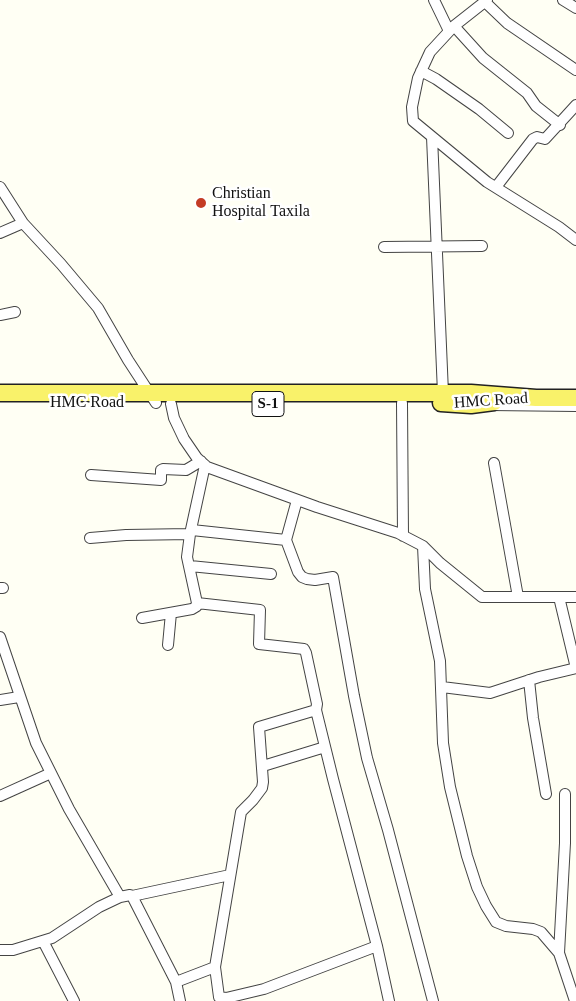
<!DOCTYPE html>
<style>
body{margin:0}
canvas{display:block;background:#fffff4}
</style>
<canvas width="576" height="1001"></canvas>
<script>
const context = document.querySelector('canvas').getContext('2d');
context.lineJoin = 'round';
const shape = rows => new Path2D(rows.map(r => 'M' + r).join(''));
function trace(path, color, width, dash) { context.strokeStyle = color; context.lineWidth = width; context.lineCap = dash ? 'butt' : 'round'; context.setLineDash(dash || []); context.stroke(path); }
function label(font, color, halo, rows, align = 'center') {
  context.font = font + ' "Times New Roman",serif'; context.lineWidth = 5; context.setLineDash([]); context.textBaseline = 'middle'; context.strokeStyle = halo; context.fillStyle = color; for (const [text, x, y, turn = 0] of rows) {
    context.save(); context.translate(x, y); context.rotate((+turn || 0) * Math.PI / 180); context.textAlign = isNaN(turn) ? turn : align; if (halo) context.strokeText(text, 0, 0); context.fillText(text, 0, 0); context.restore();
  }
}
const minor = shape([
 [434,0,449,31],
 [487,0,454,26,430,52,418,78,412,107,413,121,487,182,559,227,576,240],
 [563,0,576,8],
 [485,2,507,23,576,70],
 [454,26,483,58,527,93,536,106,560,125],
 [421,71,436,79,479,109,508,133],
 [432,137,443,393],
 [0,187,23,223,61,264,98,308,128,360,156,403],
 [496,187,533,139,537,137,545,139,576,105],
 [0,233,23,223],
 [384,247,482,246],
 [0,315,15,312],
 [402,403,403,536],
 [171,404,174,418,184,439,197,458,207,467,317,507,398,533,423,546,440,563,482,597,576,597],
 [490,405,576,406],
 [494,463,518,597],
 [91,475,161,480,161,470,163,469,186,470,201,461],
 [297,500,286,540,298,572,302,577,307,579,315,580,333,577,354,696,367,758,388,830,433,1001],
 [192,530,286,540],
 [90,538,126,535,190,534],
 [423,546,425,589,440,661,443,743,450,787,467,856,477,887,486,906,496,922,506,926,533,929,541,932,559,953,575,1001],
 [190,566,271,574],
 [0,588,3,588],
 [559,597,576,668],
 [197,603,260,610,259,644,304,649,306,653,317,704,316,710,333,779,377,946,389,1001],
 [142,618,192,609,197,606,197,603,187,557,190,534,205,465],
 [0,637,36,743,69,809,120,897],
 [168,645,171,613],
 [529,680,533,718,546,794],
 [442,687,490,693,539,677,576,668],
 [0,700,19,697],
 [263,766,325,747],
 [0,796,51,773],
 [132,896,230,875],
 [43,941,74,1001],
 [0,950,13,950,52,938,99,907,120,897,130,895,132,896,176,982,180,1001],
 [559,953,565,843,565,794],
 [215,967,219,997,226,998,264,989,377,946],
 [176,982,215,967,241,812,253,800,262,788,263,782,259,727,316,710]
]);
const primary = shape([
 [0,393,471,393,536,398,576,398],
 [441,403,471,405,494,402]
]);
trace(minor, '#444', 12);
trace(primary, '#222', 19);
trace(minor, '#fff', 10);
trace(primary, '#f9f26a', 16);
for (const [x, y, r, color] of [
 [201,203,6,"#c43c25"]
]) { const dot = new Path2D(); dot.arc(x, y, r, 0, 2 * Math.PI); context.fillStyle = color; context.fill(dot); trace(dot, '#fff', 2); }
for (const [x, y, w] of [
 [268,404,32]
]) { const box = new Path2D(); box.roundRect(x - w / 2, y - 12.5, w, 25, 4); context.fillStyle = '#fff'; context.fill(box); trace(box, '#111', 1); }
label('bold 15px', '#111', null, [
 ["S-1",268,404]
]);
label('16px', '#111', '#fff', [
 ["Christian",212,194],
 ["Hospital Taxila",212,212]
], 'left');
label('16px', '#111', '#fff', [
 ["HMC Road",491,401,-4],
 ["HMC Road",87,403]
]);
</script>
